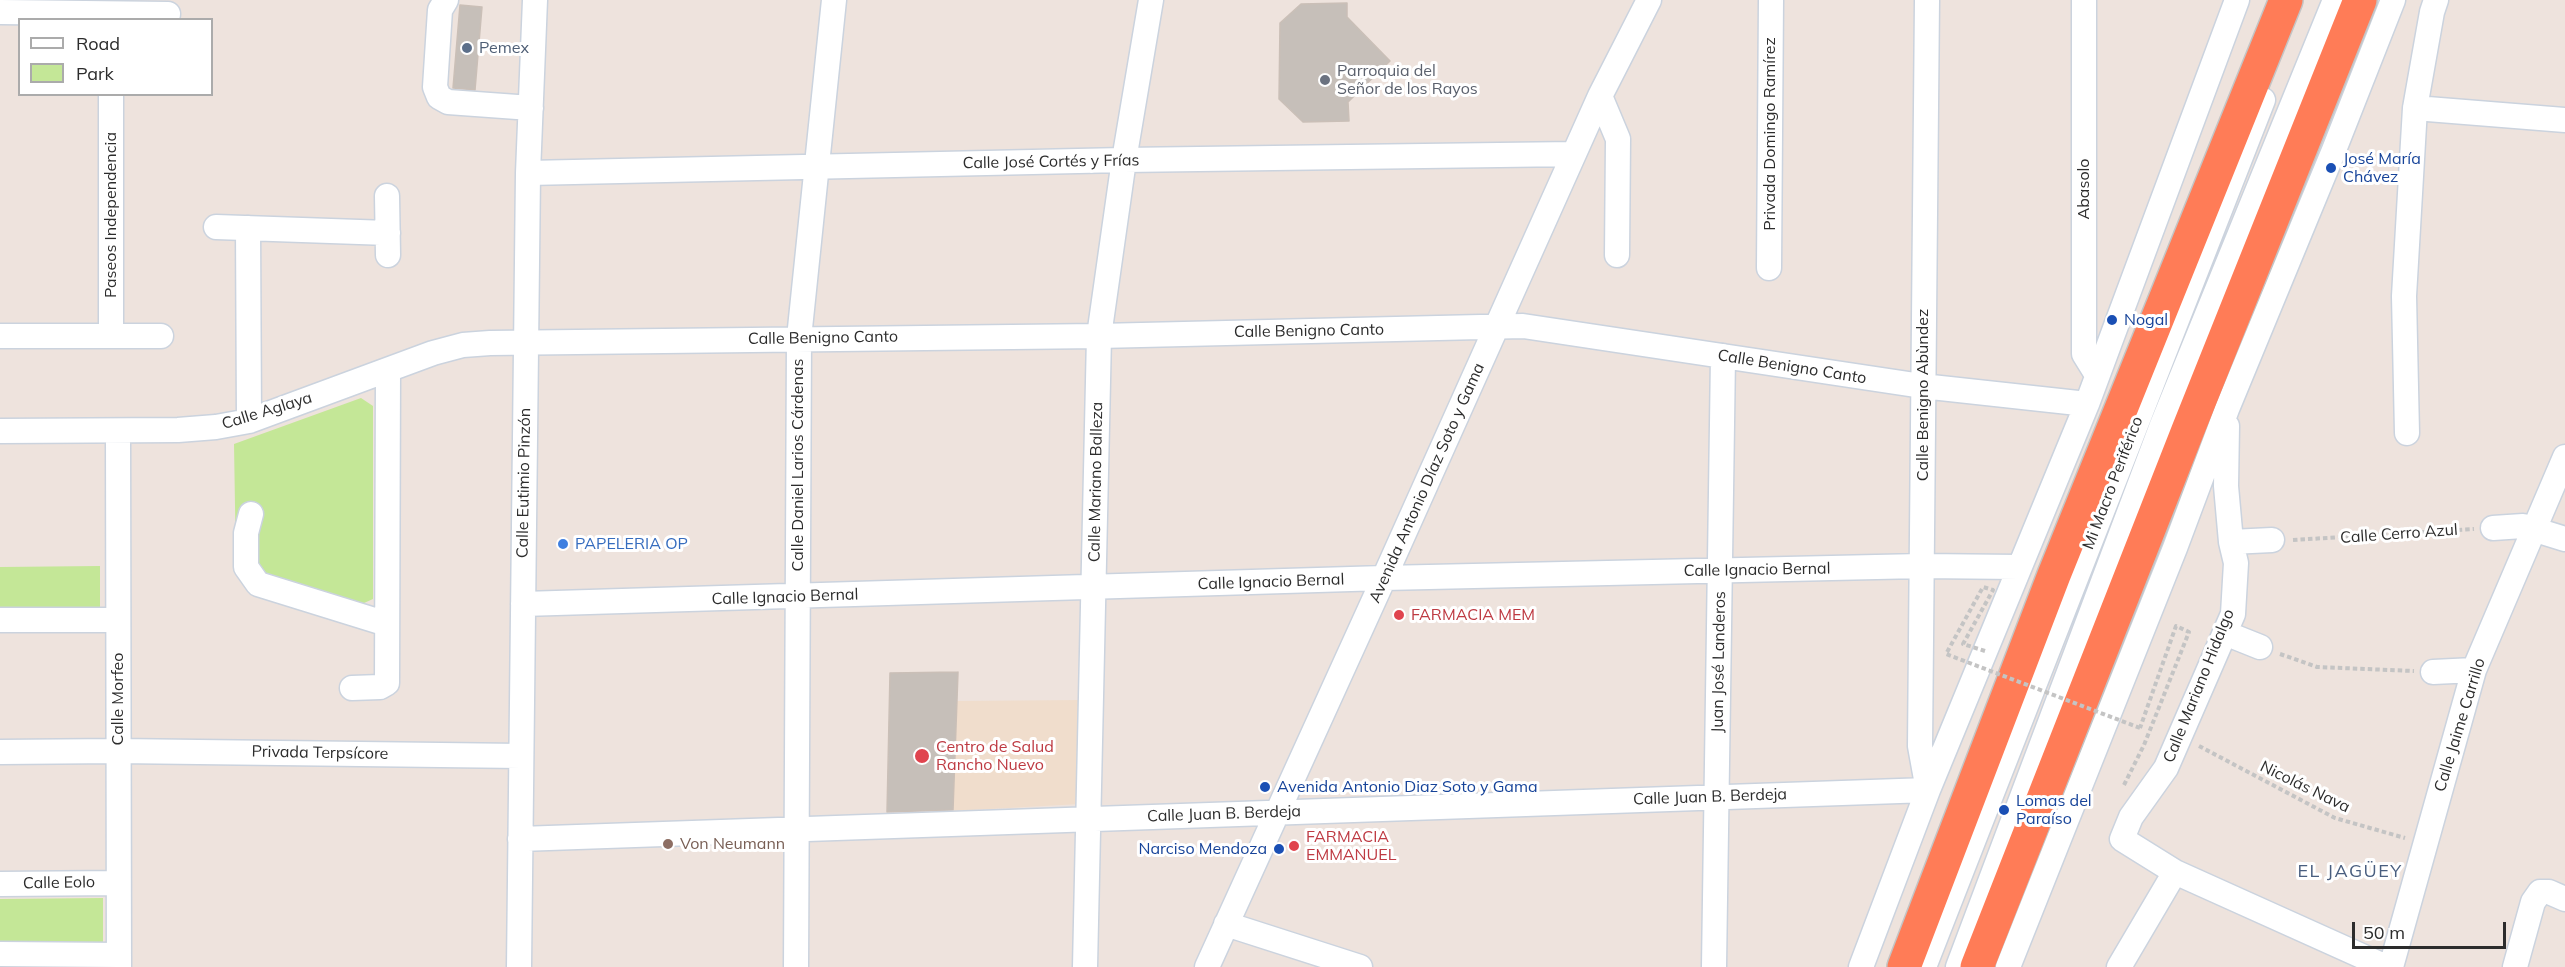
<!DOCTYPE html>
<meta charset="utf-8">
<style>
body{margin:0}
#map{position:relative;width:2565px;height:967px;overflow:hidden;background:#eee3dd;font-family:Mulish,sans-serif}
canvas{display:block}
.legend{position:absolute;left:18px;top:18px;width:195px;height:78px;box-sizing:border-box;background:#fff;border:2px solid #ababab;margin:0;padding:8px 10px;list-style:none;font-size:18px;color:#2c2c2c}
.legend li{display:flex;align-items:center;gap:12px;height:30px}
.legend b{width:30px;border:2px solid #ababab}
.scale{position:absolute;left:2352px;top:922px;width:154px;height:27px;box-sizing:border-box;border:3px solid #2c2c2c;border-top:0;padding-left:8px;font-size:18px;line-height:21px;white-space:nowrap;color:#2c2c2c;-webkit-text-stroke:4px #fff;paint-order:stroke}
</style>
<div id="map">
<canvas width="2565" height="967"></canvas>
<ul class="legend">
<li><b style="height:8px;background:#fff"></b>Road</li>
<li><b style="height:16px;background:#c4e797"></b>Park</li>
</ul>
<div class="scale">50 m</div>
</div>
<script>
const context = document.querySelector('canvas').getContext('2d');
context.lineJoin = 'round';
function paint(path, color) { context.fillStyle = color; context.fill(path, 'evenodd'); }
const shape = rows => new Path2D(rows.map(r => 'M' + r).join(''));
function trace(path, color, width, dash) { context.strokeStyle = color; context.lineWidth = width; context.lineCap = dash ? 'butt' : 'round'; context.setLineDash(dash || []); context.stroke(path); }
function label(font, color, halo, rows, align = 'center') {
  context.font = font + ' Mulish,sans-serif'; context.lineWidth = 6; context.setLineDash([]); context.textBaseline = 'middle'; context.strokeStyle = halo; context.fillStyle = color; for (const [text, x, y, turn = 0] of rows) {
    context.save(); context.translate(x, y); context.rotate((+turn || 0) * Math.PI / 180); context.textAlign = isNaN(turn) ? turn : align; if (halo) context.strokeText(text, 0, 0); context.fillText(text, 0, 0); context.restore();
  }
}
paint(shape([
 [1084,700,1080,804,953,811,957,701]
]), '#f0ddcc');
paint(shape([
 [361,398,373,406,373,599,355,607,236,568,234,444],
 [100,566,100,608,0,609,0,567],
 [103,898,103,945,0,945,0,899]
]), '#c4e797');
const building = shape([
 [1347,3,1347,17,1390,61,1348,102,1349,121,1303,122,1279,99,1280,23,1301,4,1347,3],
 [460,5,482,7,475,90,453,88,460,5],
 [958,672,953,810,887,812,890,673,958,672]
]);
paint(building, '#c6bfb9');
trace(building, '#cabfb7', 1.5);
const minor = shape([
 [446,0,440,10,435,87,439,97,448,102,531,108],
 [2084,0,2084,354,2097,375],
 [0,12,168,14],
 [111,94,111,336],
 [1600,96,1618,139,1617,255],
 [2415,108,2565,120],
 [528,173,1124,160,1574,154],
 [387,196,388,255],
 [216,227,388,233],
 [248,228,249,421],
 [1769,268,1771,0],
 [0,336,161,336],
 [2227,426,2226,486,2231,542,2236,563,2233,614,2166,768,2131,817,2122,839,2175,872,2386,967],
 [0,431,178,430,216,427,249,421,433,353,463,345,490,343,1099,336,1523,326,1922,386,2087,404],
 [118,431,119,967],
 [2407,433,2404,296,2415,108,2432,12,2436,0],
 [251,514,246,533,246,567,258,584,387,624],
 [2493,528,2523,526,2565,539],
 [2231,542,2272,540],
 [523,604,1384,578,1921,566,2019,567],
 [0,620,118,620],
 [2225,633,2260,647],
 [2433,672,2474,670],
 [352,688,380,687,387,683,388,371],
 [0,752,118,751,521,756],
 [520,839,1928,790,1920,746,1927,0],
 [0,884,118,883],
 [1226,924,1360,967],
 [0,954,119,955],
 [519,967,528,173,535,0],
 [796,967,799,338,834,0],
 [1085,967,1099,336,1124,160,1151,0],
 [1207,967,1384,578,1600,96,1649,0],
 [1714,967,1723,356],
 [1861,967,1928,790,2087,404,2237,0],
 [1924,967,2263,100],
 [1958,967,2162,425,2335,0],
 [2008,967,2175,548,2227,409,2334,150,2393,0],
 [2119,967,2175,872],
 [2391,967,2474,670,2565,457],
 [2515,967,2533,902,2540,892,2549,892,2565,899]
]);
const highway = shape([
 [1904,967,2054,575,2286,0],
 [1977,967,2188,430,2360,0]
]);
trace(minor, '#cbd3de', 27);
trace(highway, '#c4c4c4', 36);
trace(shape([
 [2293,540,2474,529],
 [2280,654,2317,667,2414,671],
 [2199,746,2335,818,2405,838],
 [2124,785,2144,745,2189,632,2176,626,2140,728]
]), '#c4c4c4', 4, [4.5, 3]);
trace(minor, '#fff', 24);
trace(highway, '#ff7c57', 33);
trace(shape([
 [1985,651,1963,644,1993,590,1983,587,1946,654,2140,728]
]), '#c4c4c4', 4, [4.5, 3]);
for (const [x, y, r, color] of [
 [467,48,6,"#5c6f8a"],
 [1325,80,6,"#6b7280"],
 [2331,168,6,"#1a4fb4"],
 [2112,320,6,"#1a4fb4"],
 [563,544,6,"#3f7fe0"],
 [1399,615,6,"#e0444e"],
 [922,756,8,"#e0444e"],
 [1265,787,6,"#1a4fb4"],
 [2004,810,6,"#1a4fb4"],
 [668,844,6,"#8d6e63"],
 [1294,846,6,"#e0444e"],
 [1279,849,6,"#1a4fb4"]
]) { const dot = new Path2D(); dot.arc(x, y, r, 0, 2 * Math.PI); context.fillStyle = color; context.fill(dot); trace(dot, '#fff', 2); }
label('16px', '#4e5e75', '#fff', [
 ["Pemex",479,48]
], 'left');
label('16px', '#5b616d', '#fff', [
 ["Parroquia del",1337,71],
 ["Señor de los Rayos",1337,89]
], 'left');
label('16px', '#2c2c2c', '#fff', [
 ["Privada Domingo Ramírez",1770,134,-90],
 ["Calle José Cortés y Frías",1051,162,-1],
 ["Abasolo",2084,189,-90],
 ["Paseos Independencia",111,215,-90],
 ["Calle Benigno Canto",1309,331,-1],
 ["Calle Benigno Canto",823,338,-1],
 ["Calle Benigno Canto",1792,367,9],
 ["Calle Benigno Abùndez",1923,395,-90],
 ["Calle Aglaya",267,411,-17],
 ["Calle Daniel Larios Cárdenas",798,465,-90],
 ["Calle Mariano Balleza",1096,482,-89],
 ["Calle Eutimio Pinzón",524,483,-89],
 ["Avenida Antonio Díaz Soto y Gama",1427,483,-66],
 ["Mi Macro Periférico",2113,483,-69],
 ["Calle Cerro Azul",2399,534,-4],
 ["Calle Ignacio Bernal",1757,570,-1],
 ["Calle Ignacio Bernal",1271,582,-2],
 ["Calle Ignacio Bernal",785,597,-2],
 ["Juan José Landeros",1719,662,-89],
 ["Calle Mariano Hidalgo",2199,686,-68],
 ["Calle Morfeo",118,699,-90],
 ["Calle Jaime Carrillo",2460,725,-73],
 ["Privada Terpsícore",320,753,1],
 ["Nicolás Nava",2305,787,26],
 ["Calle Juan B. Berdeja",1710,797,-2],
 ["Calle Juan B. Berdeja",1224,814,-2],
 ["Calle Eolo",59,883,-1]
]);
label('16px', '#164399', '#fff', [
 ["José María",2343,159],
 ["Chávez",2343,177],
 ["Nogal",2124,320],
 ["Avenida Antonio Diaz Soto y Gama",1277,787],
 ["Lomas del",2016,801],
 ["Paraíso",2016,819],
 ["Narciso Mendoza",1267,849,"right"]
], 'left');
label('16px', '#366cbe', '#fff', [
 ["PAPELERIA OP",575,544]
], 'left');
label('16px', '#be3a42', '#fff', [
 ["FARMACIA MEM",1411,615],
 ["Centro de Salud",936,747],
 ["Rancho Nuevo",936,765],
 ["FARMACIA",1306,837],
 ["EMMANUEL",1306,855]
], 'left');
label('16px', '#785e54', '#fff', [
 ["Von Neumann",680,844]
], 'left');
context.letterSpacing = '1.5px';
label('18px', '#495e7f', '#fff', [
 ["EL JAGÜEY",2350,872]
]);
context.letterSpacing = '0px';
</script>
